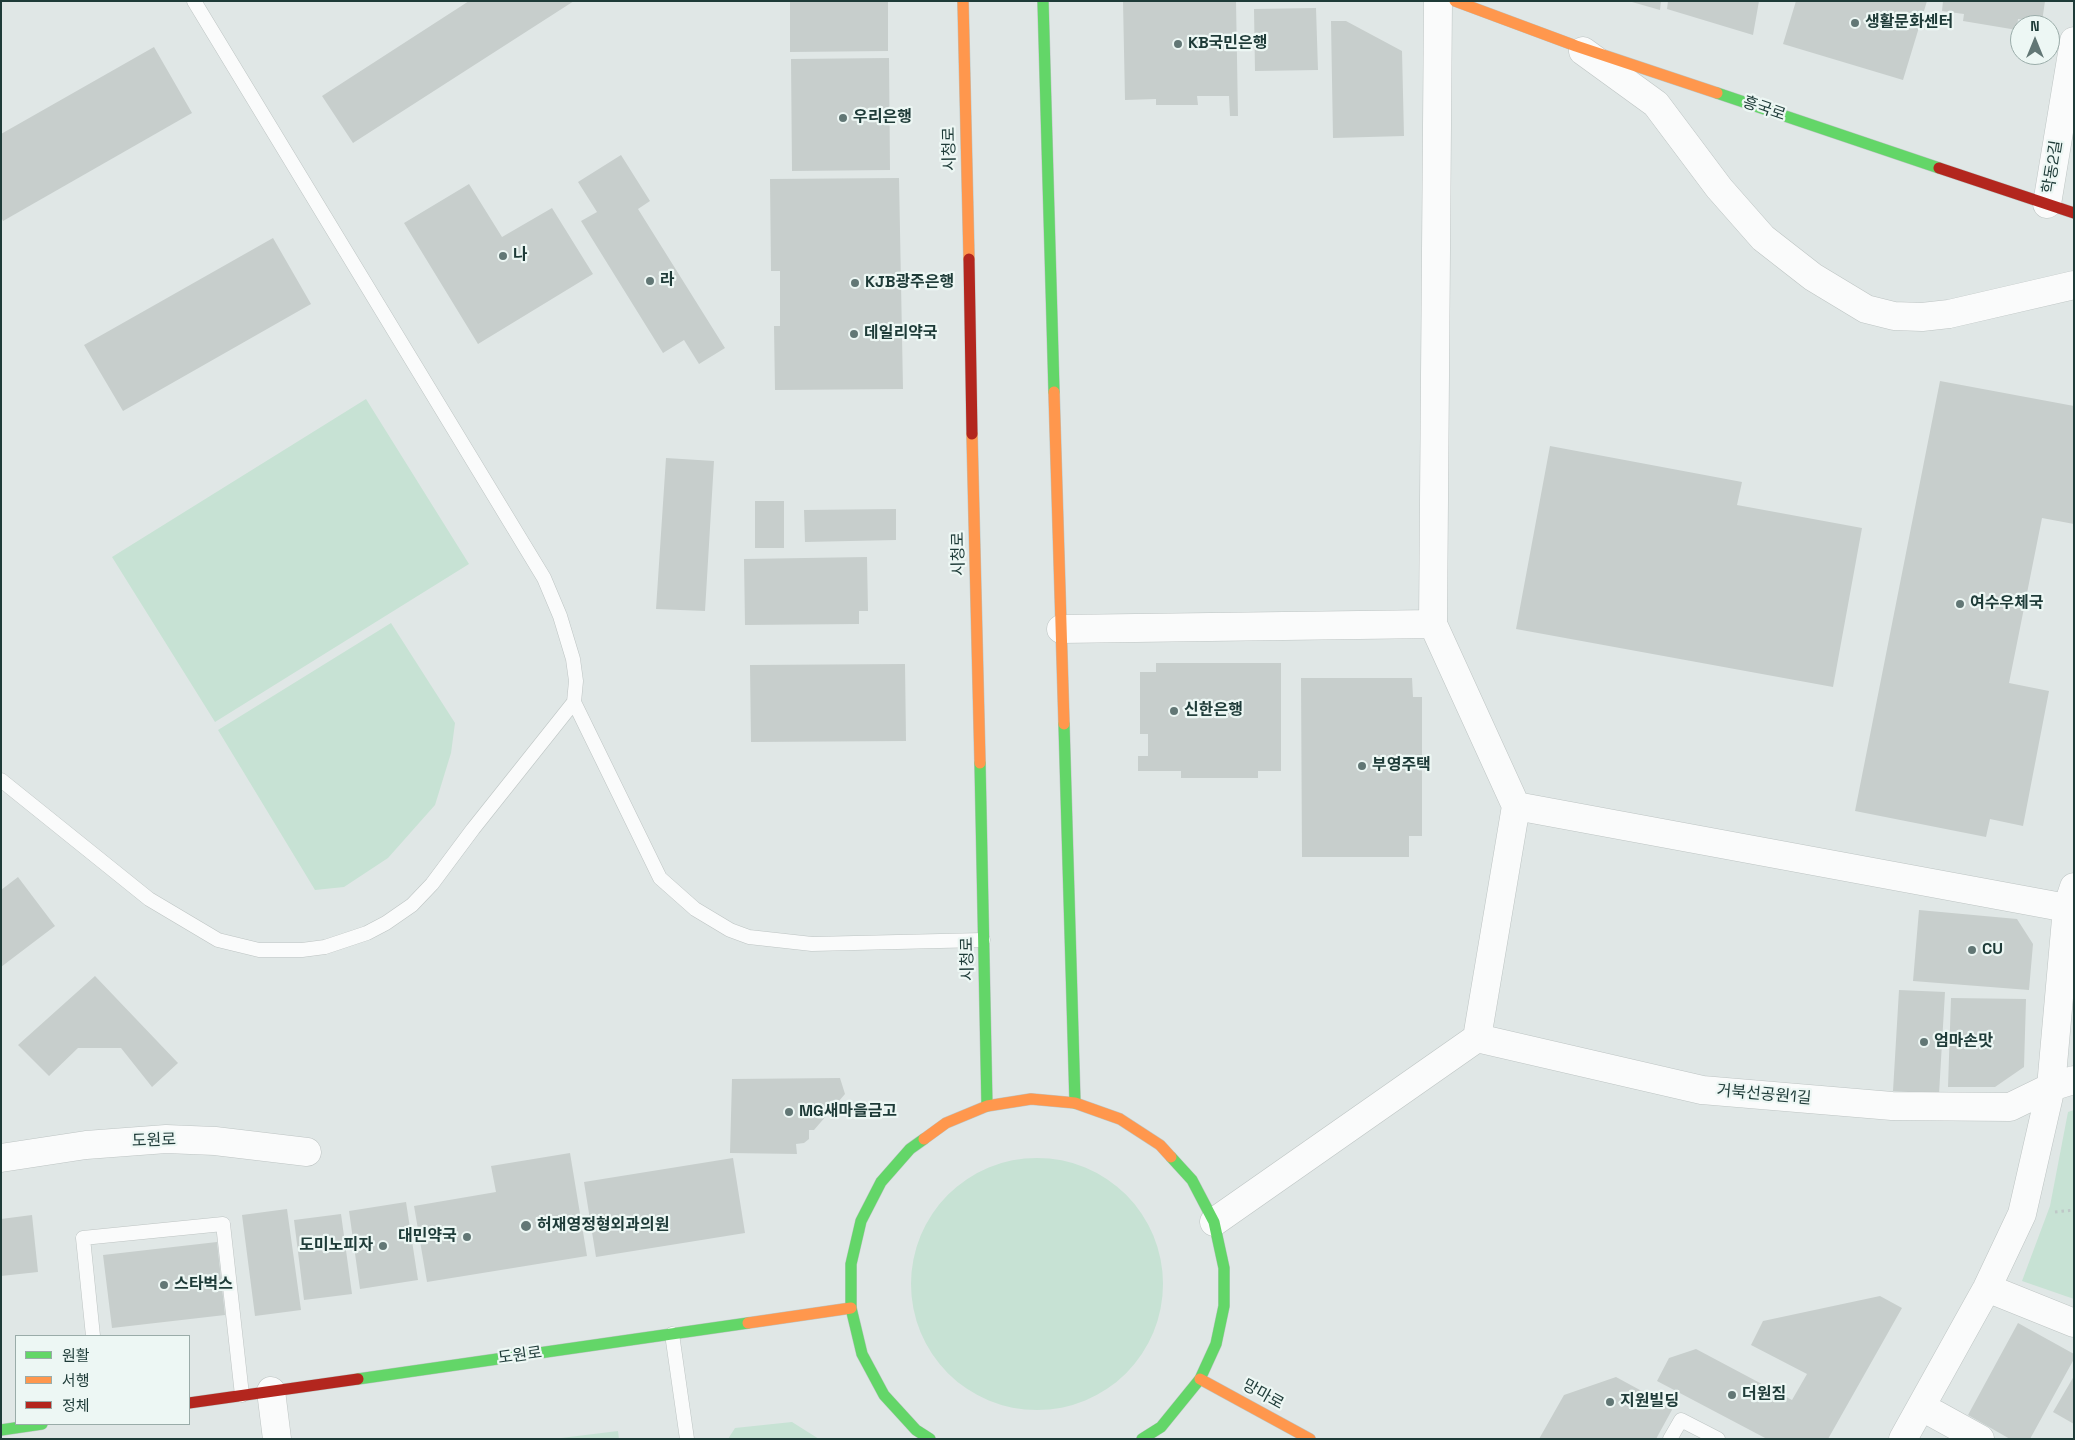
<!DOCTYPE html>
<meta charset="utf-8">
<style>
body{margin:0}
#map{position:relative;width:2075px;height:1440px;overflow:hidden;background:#e0e7e6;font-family:"Space Grotesk","Noto Sans KR",sans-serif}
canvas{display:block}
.frame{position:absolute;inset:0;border:2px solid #1e3b38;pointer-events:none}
.legend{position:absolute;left:15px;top:1335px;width:175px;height:90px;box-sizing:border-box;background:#edf7f4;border:1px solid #9aaca9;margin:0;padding:6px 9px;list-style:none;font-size:15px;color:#1e3b38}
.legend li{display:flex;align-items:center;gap:10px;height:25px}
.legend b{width:25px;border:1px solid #9aaca9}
.north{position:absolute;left:2010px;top:15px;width:50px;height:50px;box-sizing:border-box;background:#edf7f4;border:1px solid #9aaca9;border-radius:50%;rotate:0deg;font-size:14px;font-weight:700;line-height:20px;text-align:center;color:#1e3b38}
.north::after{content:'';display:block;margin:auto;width:18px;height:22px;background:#627775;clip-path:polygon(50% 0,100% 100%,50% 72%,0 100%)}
</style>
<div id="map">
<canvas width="2075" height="1440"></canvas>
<div class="frame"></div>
<ul class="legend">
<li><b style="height:6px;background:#63d668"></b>원활</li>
<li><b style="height:6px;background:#ff974d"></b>서행</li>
<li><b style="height:6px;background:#b3261e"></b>정체</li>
</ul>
<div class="north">N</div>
</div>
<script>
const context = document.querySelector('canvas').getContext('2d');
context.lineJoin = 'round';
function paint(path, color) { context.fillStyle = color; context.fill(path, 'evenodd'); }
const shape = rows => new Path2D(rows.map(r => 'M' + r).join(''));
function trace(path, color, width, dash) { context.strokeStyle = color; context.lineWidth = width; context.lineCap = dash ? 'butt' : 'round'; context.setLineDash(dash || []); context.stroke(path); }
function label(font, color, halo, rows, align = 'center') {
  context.font = font + ' "Space Grotesk","Noto Sans KR",sans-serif'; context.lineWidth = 4.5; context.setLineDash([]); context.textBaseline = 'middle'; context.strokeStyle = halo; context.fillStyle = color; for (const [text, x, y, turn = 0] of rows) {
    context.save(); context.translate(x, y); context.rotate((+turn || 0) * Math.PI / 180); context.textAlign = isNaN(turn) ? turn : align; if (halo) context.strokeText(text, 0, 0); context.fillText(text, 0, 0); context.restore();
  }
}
paint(shape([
 [366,399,469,564,215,722,112,557],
 [391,623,455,723,451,753,435,805,388,858,344,887,315,890,218,730],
 [2074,1110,2074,1299,2022,1281,2050,1206,2068,1112],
 '911 1284a126 126 0 1 1 252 0a126 126 0 1 1-252 0Z',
 [792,1422,819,1439,728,1439,735,1428],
 [618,1431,619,1439,553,1439]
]), '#c7e2d4');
paint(shape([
 [469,1,574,1,353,143,322,96],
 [790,1,888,1,888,51,790,52],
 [1123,1,1236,1,1238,116,1230,116,1229,96,1197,96,1198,105,1156,105,1156,99,1125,100],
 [1632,1,1661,1,1660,10,1632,2],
 [1668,1,1759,1,1753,35,1667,9],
 [1796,1,1927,1,1903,80,1783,44],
 [1943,1,2045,1,2042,22,2018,19,2017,30,1963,21,1964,14,1942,11],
 [1316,8,1318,70,1255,71,1254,9],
 [1331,21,1346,21,1402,51,1404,136,1333,138],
 [154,47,192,113,3,221,1,217,1,134],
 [889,58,890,170,792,171,791,59],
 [621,155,650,201,638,209,725,348,699,364,684,340,663,353,581,221,597,212,578,182],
 [899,178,903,389,775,390,774,326,780,326,780,271,771,271,770,179],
 [469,184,502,237,552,208,593,274,478,344,404,223],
 [273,238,311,304,123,411,84,345],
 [1940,381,2074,406,2074,524,2042,518,2009,683,2049,691,2023,826,1990,819,1986,837,1855,811],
 [1550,446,1742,482,1737,505,1862,528,1833,687,1516,629],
 [666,458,714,461,705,611,656,609],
 [755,501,784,501,784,548,755,548],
 [896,509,896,540,805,542,804,510],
 [867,557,868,611,859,611,859,624,745,625,744,559],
 [1156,663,1281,663,1281,771,1258,771,1258,778,1181,778,1181,771,1138,771,1138,756,1148,756,1148,734,1140,734,1140,672,1156,672],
 [905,664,906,741,751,742,750,665],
 [1301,678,1412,678,1413,697,1422,697,1422,836,1409,836,1409,857,1302,857],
 [18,877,55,926,1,967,1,890],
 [1919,910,2017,919,2033,944,2029,990,1913,981],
 [95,976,178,1063,152,1087,121,1048,78,1048,49,1076,18,1045],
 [1899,990,1945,992,1939,1094,1893,1091],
 [1951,998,2026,999,2024,1067,1995,1087,1948,1087],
 [840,1078,845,1094,814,1130,809,1130,809,1139,804,1143,796,1144,797,1154,730,1153,732,1079],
 [570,1153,587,1256,427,1282,414,1206,496,1192,491,1166],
 [733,1158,745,1233,596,1257,584,1182],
 [406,1202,418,1280,360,1289,349,1211],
 [287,1209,301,1310,255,1316,242,1215],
 [341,1214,352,1294,304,1300,294,1220],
 [32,1215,38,1272,1,1276,1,1219],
 [217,1242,225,1315,112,1328,103,1255],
 [1880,1296,1902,1308,1828,1439,1767,1439,1657,1381,1669,1358,1696,1349,1792,1400,1807,1374,1751,1345,1763,1321],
 [2018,1323,2074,1354,2074,1359,2030,1439,2010,1439,1968,1415],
 [2074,1376,2074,1424,2053,1412],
 [1616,1377,1673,1408,1656,1439,1539,1439,1564,1395]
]), '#c7cecc');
const lane = shape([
 [194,1,544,578,560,616,573,659,576,681,574,702,660,878,695,909,730,930,749,937,812,944,983,940],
 [1,780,149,899,218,940,259,950,302,950,325,947,367,933,386,923,412,905,432,884,473,829,574,702],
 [672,1334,687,1439],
 [93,1336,83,1238,223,1224,242,1395],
 [1670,1439,1681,1420,1718,1439]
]);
const street = shape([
 [1583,51,1656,104,1719,188,1763,238,1813,277,1866,309,1894,316,1922,317,1949,314,2074,285],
 [2047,204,2074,41],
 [1061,629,1433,624],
 [1516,806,2067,908],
 [1477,1038,1702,1090,1892,1106,2010,1107,2051,1087,2074,1080],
 [1,1158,86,1145,166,1139,215,1141,307,1152],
 [1214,1222,1477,1038,1516,806,1433,624,1438,1],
 [1987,1288,2074,1323],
 [271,1391,277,1439],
 [1922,1407,1980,1439],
 [1903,1439,1987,1288,2022,1214,2051,1087,2067,908,2074,887]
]);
const fast = shape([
 [1043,1,1054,392],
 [1717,93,1939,168],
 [1064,724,1075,1103],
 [980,763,987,1106],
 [924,1139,910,1149,881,1182,861,1221,851,1264,851,1308,862,1354,884,1395,916,1430,930,1439],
 [358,1379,748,1323],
 [1,1430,42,1424],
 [1142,1439,1161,1427,1200,1379,1216,1344,1224,1306,1224,1268,1214,1222,1192,1180,1171,1157]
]);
const slow = shape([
 [963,1,969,259],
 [1455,1,1576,46,1717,93],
 [1054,392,1064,724],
 [972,434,980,763],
 [924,1139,946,1123,987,1106,1031,1099,1075,1103,1120,1119,1160,1145,1171,1157],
 [748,1323,851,1308],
 [1200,1379,1310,1439]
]);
const jam = shape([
 [1939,168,2074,213],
 [969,259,972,434],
 [189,1403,358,1379]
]);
trace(lane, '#bdc4c3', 15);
trace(street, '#bdc4c3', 29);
trace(fast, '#bcc5c3', 12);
trace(slow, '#bcc5c3', 12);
trace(jam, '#bcc5c3', 12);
trace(shape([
 [2055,1212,2074,1210]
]), '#bec8c7', 3, [2.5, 4]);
trace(lane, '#fafbfb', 14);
trace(street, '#fafbfb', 28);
trace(fast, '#63d668', 11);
trace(slow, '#ff974d', 11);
trace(jam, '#b3261e', 11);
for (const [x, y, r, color] of [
 [1855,23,5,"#627775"],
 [1178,44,5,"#627775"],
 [843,118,5,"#627775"],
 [503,256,5,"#627775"],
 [650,281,5,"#627775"],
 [855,283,5,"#627775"],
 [854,334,5,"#627775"],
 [1960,604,5,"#627775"],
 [1174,711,5,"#627775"],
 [1362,766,5,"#627775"],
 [1972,950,5,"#627775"],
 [1924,1042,5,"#627775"],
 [789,1112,5,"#627775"],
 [526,1226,6,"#627775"],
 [467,1237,5,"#627775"],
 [383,1246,5,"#627775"],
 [164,1285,5,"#627775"],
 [1732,1395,5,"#627775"],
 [1610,1402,5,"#627775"]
]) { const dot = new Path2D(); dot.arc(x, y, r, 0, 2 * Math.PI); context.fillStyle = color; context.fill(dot); trace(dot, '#edf7f4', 2); }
label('bold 16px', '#1e3b38', '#edf7f4', [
 ["생활문화센터",1865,23],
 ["KB국민은행",1188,44],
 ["우리은행",853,118],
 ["나",513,256],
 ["라",660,281],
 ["KJB광주은행",865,283],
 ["데일리약국",864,334],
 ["여수우체국",1970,604],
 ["신한은행",1184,711],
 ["부영주택",1372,766],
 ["CU",1982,950],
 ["엄마손맛",1934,1042],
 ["MG새마을금고",799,1112],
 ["허재영정형외과의원",537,1226],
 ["대민약국",457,1237,"right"],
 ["도미노피자",373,1246,"right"],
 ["스타벅스",174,1285],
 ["더원짐",1742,1395],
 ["지원빌딩",1620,1402]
], 'left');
label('16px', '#1e3b38', '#edf7f4', [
 ["흥국로",1764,109,19],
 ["시청로",950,149,-91],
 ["학동2길",2053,167,-81],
 ["시청로",959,554,-91],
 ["시청로",968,959,-91],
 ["거북선공원1길",1764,1095,5],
 ["도원로",154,1141,-2],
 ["도원로",520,1356,-8],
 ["망마로",1263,1395,29]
]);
</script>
